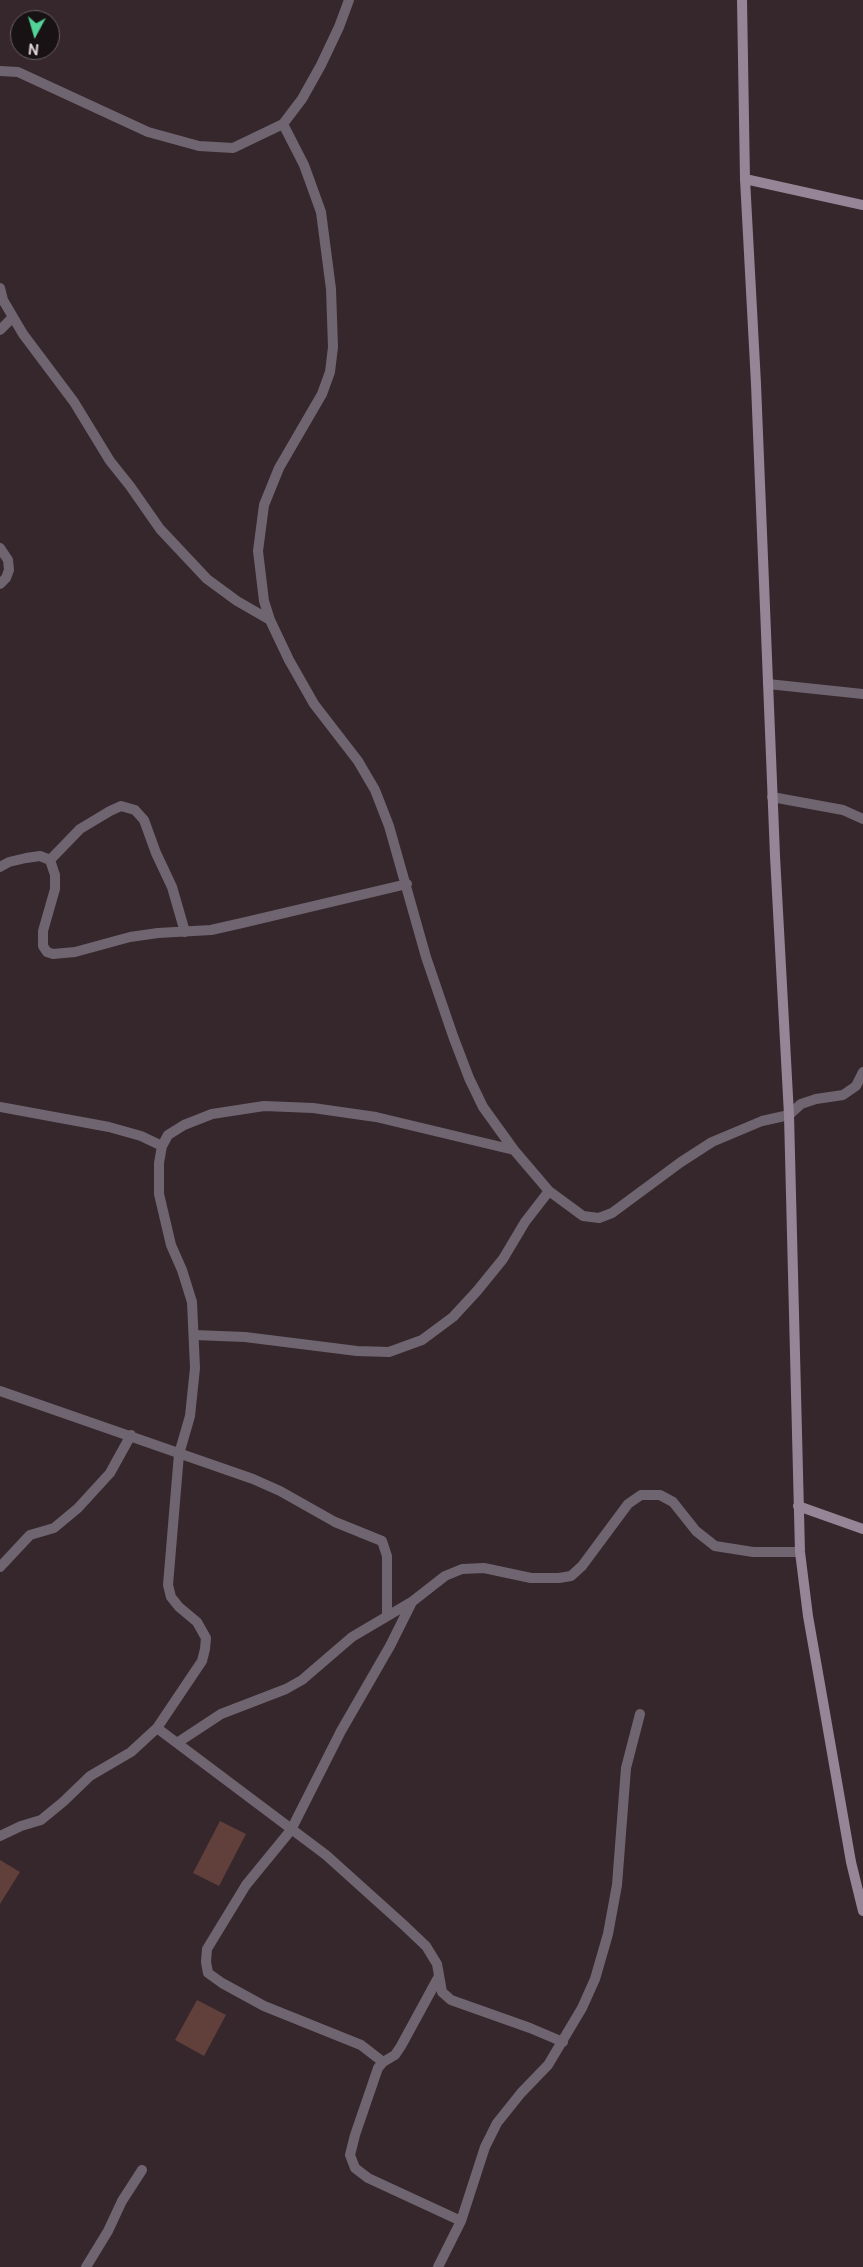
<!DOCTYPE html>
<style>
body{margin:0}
#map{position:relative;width:863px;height:2267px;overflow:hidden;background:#36272c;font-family:"Public Sans",sans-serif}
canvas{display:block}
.north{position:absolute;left:10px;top:10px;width:50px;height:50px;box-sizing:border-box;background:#191214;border:1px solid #686062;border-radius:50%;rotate:186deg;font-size:14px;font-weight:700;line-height:20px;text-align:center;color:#ded4d7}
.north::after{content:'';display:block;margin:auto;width:18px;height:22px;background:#52d397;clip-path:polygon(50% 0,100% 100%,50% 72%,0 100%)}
</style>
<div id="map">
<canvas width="863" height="2267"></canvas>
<div class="north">N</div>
</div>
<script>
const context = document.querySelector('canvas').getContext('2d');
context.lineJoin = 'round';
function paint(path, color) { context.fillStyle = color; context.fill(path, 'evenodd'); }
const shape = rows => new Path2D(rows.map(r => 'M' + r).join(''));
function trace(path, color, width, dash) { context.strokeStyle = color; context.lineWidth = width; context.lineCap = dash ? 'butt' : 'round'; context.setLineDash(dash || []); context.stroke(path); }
paint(shape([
 [220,1821,246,1834,219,1886,193,1873],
 [0,1860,20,1872,0,1904],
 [197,2000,226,2015,204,2056,175,2040]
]), '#613f3a');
trace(shape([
 [0,71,18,72,148,132,199,146,233,148,283,124,302,99,321,65,339,27,349,0],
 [283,124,304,165,321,212,331,289,333,347,330,372,322,394,279,468,264,505,258,551,264,601,270,620,289,660,314,704,358,761,375,790,389,826,426,957,453,1036,469,1078,483,1107,514,1150,549,1191,583,1216,599,1218,612,1213,681,1162,712,1142,762,1121,789,1115,801,1104,816,1099,843,1095,856,1086,863,1072],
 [0,288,3,300,23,334,74,402,110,461,130,486,160,529,207,579,237,601,270,620],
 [0,330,13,317],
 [0,548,8,560,9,570,6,578,0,584],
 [768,684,863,694],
 [772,797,843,810,863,819],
 [50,860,80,829,110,811,121,806,135,810,144,820,156,853,172,887,185,932],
 [0,867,9,862,26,858,40,856,50,860,55,875,55,889,43,931,43,946,47,952,53,954,75,952,130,937,158,933,211,930,242,923,407,884],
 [0,1107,109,1127,141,1136,162,1146],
 [194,1335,245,1337,357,1351,389,1352,422,1340,453,1317,477,1291,503,1259,525,1222,549,1191],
 [0,1391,253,1479,280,1491,335,1522,382,1541,387,1556,387,1616],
 [0,1567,30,1535,54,1528,78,1508,110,1473,131,1435],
 [157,1728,326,1855,406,1927,426,1946,437,1964,442,1992,451,2000,530,2028,563,2042],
 [177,1743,221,1714,286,1689,302,1680,352,1637,413,1601,445,1576,462,1569,484,1568,531,1578,559,1578,571,1576,582,1566,628,1504,641,1495,660,1495,673,1502,696,1531,715,1546,753,1552,800,1552],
 [0,1836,21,1826,41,1820,63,1802,90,1776,131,1752,157,1728,202,1661,205,1649,206,1638,197,1622,179,1607,171,1597,168,1585,179,1454,190,1416,195,1368,192,1302,182,1270,171,1245,159,1194,159,1163,162,1146,168,1135,184,1125,212,1114,264,1106,313,1108,376,1117,514,1150],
 [438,1978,401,2046,395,2055,383,2062,378,2068,355,2135,350,2155,355,2168,368,2178,461,2221],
 [383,2062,361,2045,264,2006,222,1983,208,1973,206,1962,207,1949,246,1885,291,1830,341,1731,390,1646,412,1602],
 [86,2267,108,2231,122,2201,142,2170],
 [438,2267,461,2221,485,2147,497,2123,521,2093,548,2065,582,2008,595,1979,608,1934,617,1885,626,1768,640,1714]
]), '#6f6570', 10);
trace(shape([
 [742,0,745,179,756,384,775,856,789,1115,800,1552,808,1616,824,1707,851,1862,863,1911],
 [745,179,863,205],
 [798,1506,863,1529]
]), '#968597', 10);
</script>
